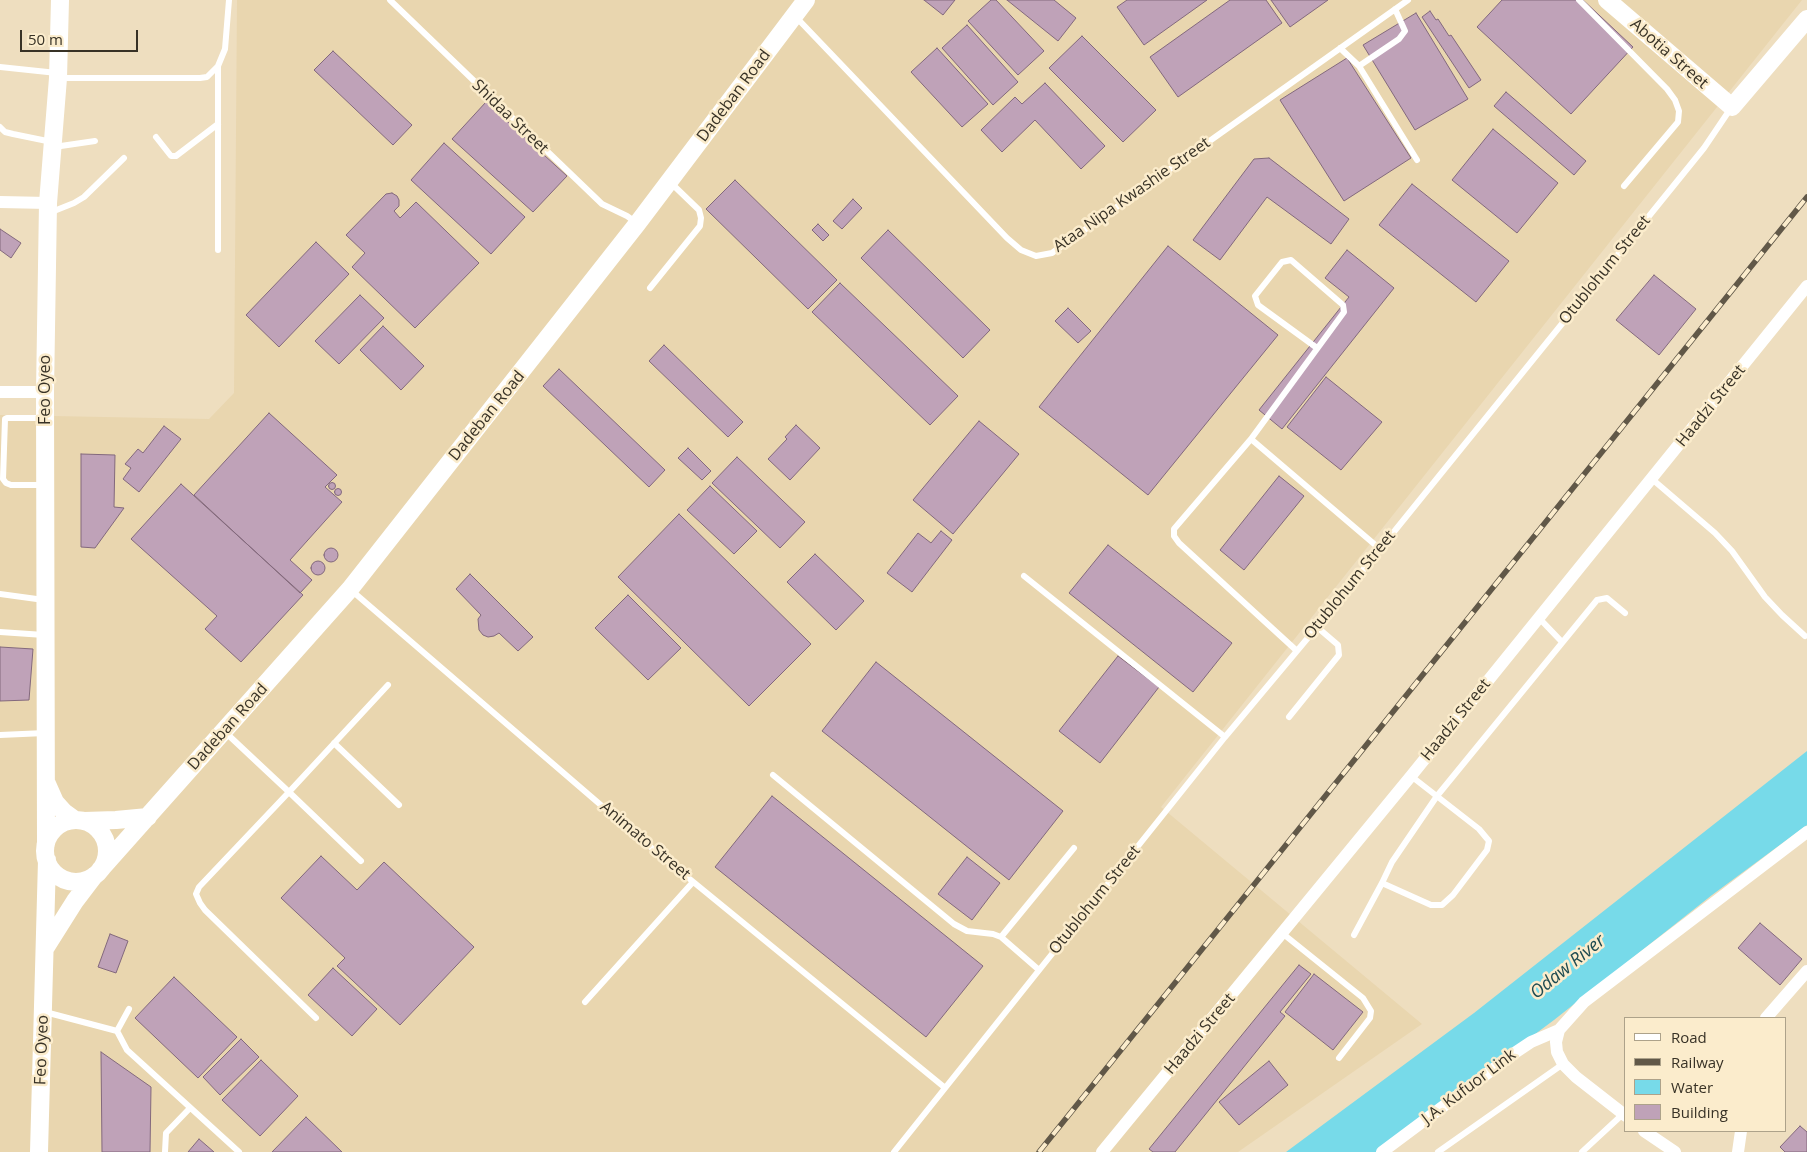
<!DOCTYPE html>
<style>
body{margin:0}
#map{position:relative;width:1807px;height:1152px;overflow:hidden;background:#eedebf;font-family:"Open Sans",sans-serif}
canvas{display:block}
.legend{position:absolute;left:1624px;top:1017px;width:162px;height:115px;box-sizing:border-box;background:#fbeccc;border:1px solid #ada28a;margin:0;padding:6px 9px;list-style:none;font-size:15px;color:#383226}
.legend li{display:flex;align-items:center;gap:10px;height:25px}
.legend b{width:25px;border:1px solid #ada28a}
.scale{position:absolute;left:20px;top:30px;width:118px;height:22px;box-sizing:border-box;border:2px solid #383226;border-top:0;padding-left:6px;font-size:15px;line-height:18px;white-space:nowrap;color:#383226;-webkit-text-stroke:4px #fbeccc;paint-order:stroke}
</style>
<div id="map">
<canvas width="1807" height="1152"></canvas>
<ul class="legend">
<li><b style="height:6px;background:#fff"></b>Road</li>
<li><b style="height:6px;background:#615848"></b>Railway</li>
<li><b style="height:14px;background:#77dae9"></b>Water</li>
<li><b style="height:14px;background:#bfa2b8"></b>Building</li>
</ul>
<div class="scale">50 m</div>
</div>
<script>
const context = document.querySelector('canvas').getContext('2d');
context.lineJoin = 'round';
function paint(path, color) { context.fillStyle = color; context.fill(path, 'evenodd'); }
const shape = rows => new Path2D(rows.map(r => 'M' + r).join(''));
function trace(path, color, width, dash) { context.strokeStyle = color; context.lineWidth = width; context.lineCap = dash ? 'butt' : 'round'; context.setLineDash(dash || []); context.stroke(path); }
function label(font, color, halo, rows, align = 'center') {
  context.font = font + ' "Open Sans",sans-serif'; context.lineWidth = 5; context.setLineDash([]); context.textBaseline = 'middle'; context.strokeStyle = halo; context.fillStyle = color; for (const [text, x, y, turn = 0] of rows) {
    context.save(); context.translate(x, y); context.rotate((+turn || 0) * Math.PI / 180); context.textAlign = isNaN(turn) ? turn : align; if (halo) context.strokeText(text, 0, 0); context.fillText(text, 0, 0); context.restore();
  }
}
paint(shape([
 [237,0,1802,0,1161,807,1422,1024,1238,1152,0,1152,0,415,209,419,234,393]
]), '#e9d6af');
paint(shape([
 [1807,751,1807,825,1712,895,1554,1020,1377,1152,1286,1152,1474,1013]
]), '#77dae9');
const building = shape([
 [924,0,955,0,943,15,924,0],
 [991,0,996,0,1044,51,1018,75,968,21,991,0],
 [1007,0,1054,0,1076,18,1058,41,1007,0],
 [1127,0,1207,0,1144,45,1117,7,1127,0],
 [1230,0,1266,0,1282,23,1178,97,1150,57,1230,0],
 [1271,0,1328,0,1290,27,1271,0],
 [1502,0,1583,0,1633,47,1571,114,1477,27,1502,0],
 [1430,11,1436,20,1438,19,1449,36,1451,35,1481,80,1469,88,1422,17,1430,11],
 [1416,13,1468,99,1415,130,1363,45,1416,13],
 [967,25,1018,82,993,105,942,48,967,25],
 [1082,36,1156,110,1123,142,1049,68,1082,36],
 [937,48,988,104,962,127,911,72,937,48],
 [333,51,412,125,393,145,314,70,333,51],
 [1347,58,1411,158,1344,201,1280,100,1347,58],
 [1045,83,1105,146,1081,169,1035,120,1002,152,981,130,1015,97,1022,104,1045,83],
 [1506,92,1586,161,1574,175,1494,106,1506,92],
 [486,102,567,176,533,212,452,139,486,102],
 [1493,129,1558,183,1517,233,1452,180,1493,129],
 [444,143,525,217,491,254,411,180,444,143],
 [1269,158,1349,219,1331,244,1267,197,1220,260,1193,240,1254,159,1269,158],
 [735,180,837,280,808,309,706,209,735,180],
 [1412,184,1509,261,1476,302,1379,225,1412,184],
 [392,193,397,196,399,200,399,206,394,211,400,218,416,202,479,263,415,328,352,267,365,253,346,235,386,194,392,193],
 [853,199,862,208,842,229,833,221,853,199],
 [818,224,829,235,823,241,812,230,818,224],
 [0,229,21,243,11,258,0,250,0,229],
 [888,230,990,330,963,358,861,258,888,230],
 [316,242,349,274,279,347,246,315,316,242],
 [1168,246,1278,335,1148,495,1039,407,1168,246],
 [1347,250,1394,288,1282,429,1259,410,1349,297,1325,278,1347,250],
 [1654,275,1696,309,1659,355,1616,320,1654,275],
 [840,283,958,396,930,425,812,312,840,283],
 [360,295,384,318,339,364,315,341,360,295],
 [1068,308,1091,331,1078,343,1055,321,1068,308],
 [383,326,424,366,401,390,360,350,383,326],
 [664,345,743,422,728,437,649,361,664,345],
 [559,369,665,470,649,487,543,386,559,369],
 [1326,377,1382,422,1341,470,1287,427,1326,377],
 [269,413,337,475,325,487,342,502,290,560,312,580,300,593,194,495,269,413],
 [979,421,1019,454,953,534,913,500,979,421],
 [796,425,820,448,790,480,768,459,787,439,785,437,796,425],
 [164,426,181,439,139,492,123,479,131,468,125,464,138,449,143,453,164,426],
 [688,448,711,471,702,480,678,458,688,448],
 [81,454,115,455,114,507,124,508,95,548,81,547,81,454],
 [737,457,805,522,780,548,712,483,737,457],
 [1279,476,1304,496,1244,570,1220,550,1279,476],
 '328.5 486a3.5 3.5 0 1 1 7 0a3.5 3.5 0 1 1-7 0Z',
 [181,484,303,595,241,662,205,629,217,616,131,539,181,484],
 [710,486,757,531,734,554,687,510,710,486],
 '334.5 492a3.5 3.5 0 1 1 7 0a3.5 3.5 0 1 1-7 0Z',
 [679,514,811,644,749,706,618,577,679,514],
 [941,531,952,540,912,592,887,573,918,533,931,543,941,531],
 [1108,545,1232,643,1193,692,1069,593,1108,545],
 '324 555a7 7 0 1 1 14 0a7 7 0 1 1-14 0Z',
 [815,554,864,601,836,630,787,582,815,554],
 '311 568a7 7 0 1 1 14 0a7 7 0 1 1-14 0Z',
 [470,574,533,637,518,651,499,633,494,636,488,637,483,635,479,630,478,619,481,615,456,589,470,574],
 [628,595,681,648,648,680,595,628,628,595],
 [0,647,33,649,29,700,0,701,0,647],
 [1118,656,1159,687,1100,763,1059,731,1118,656],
 [876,662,1063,811,1009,880,822,731,876,662],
 [772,796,983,966,926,1037,715,867,772,796],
 [321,856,357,890,384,862,474,947,400,1025,337,966,345,958,281,898,321,856],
 [967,857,1000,883,972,920,938,894,967,857],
 [1760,923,1802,959,1780,985,1738,948,1760,923],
 [110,934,128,941,116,973,98,967,110,934],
 [1299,965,1311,974,1280,1012,1285,1016,1175,1152,1153,1152,1149,1149,1299,965],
 [333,968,377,1009,352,1036,308,995,333,968],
 [1314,974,1363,1012,1333,1050,1285,1012,1314,974],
 [174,977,237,1037,198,1078,135,1018,174,977],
 [241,1039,259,1057,220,1095,203,1077,241,1039],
 [101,1052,151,1087,150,1152,102,1152,101,1052],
 [261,1060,298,1096,260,1136,222,1100,261,1060],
 [1269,1061,1288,1085,1239,1125,1219,1102,1269,1061],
 [306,1117,342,1152,272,1152,306,1117],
 [1800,1126,1807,1132,1807,1152,1785,1152,1780,1147,1800,1126],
 [199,1139,214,1152,188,1152,199,1139]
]);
paint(building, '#bfa2b8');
trace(building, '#83697d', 1);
trace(shape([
 [390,0,602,204,627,216,637,223],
 [1579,0,1667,89,1675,100,1679,111,1678,122,1624,186],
 [795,16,1007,238,1021,250,1036,256,1052,253,1408,0],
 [1340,48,1359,66,1399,39,1405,31,1395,9],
 [1359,66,1417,160],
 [0,67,57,73],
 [59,78,200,78,207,77,218,66,225,49,229,0],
 [0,127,5,132,13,134,52,142],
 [156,137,171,156,176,156,218,124],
 [54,147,95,141],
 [49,213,74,203,84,197,124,158],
 [218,250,218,66],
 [650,288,700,226,701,218,699,210,670,182],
 [1251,439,1380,549],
 [1652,479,1715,533,1732,551,1765,597,1782,615,1805,636],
 [44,485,11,485,6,483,3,479,5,419,7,418,44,418],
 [1024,576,1225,737],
 [351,590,631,831,944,1087],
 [0,594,44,600],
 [1539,618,1562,642],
 [0,632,44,635],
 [1297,651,1179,543,1174,536,1174,529,1251,439,1344,312,1343,305,1291,260,1282,262,1255,296,1258,305,1317,348],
 [1289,717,1339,655,1338,645,1317,627],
 [225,732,289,792,388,685],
 [0,735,45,733],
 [334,743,399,805],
 [773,775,954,924,967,931,993,934,1001,937,1039,970],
 [1382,883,1431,905,1442,905,1453,895,1487,850,1489,841,1479,829,1411,776],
 [1282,933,1363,998,1371,1011,1370,1018,1339,1058],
 [1354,935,1382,883,1392,862,1437,796,1597,600,1607,598,1625,613],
 [1001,937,1074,848],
 [585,1002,693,882],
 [45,1012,117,1031,129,1009],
 [316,1018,205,910,200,903,196,894,199,887,289,792,361,861],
 [117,1031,127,1050,239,1152],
 [165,1152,166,1133,190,1108],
 [894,1152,1225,737,1317,627,1704,148,1731,108],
 [1438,1152,1563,1064],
 [1582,1152,1623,1114]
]), '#fff', 6);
trace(shape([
 [0,202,48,203],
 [0,392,45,392],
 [1766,1018,1807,971],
 [1626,1116,1576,1077,1563,1064,1557,1052,1556,1042,1559,1030,1584,1002,1807,832],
 [1644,1131,1675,1152],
 [1102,1152,1411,776,1807,286],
 [1382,1152,1516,1052,1531,1042,1559,1030],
 [1738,1152,1741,1131]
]), '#fff', 12);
trace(shape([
 [1607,0,1732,107,1807,19],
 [47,784,55,802,64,812,75,820],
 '45 851a31 31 0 1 1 62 0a31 31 0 1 1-62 0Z',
 [84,821,116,820,148,817],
 [46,844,45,392,48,203,58,78,60,0],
 [100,870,350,589,637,224,806,0],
 [46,947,75,901,94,876],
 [39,1152,47,860]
]), '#fff', 18);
const rail = shape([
 [1039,1152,1807,197]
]);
trace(rail, '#615848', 5.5);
trace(rail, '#fbeccc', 4, [11]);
label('16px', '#383226', '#fbeccc', [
 ["Abotia Street",1669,54,41],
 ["Dadeban Road",734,96,-53],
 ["Shidaa Street",510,117,44],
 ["Ataa Nipa Kwashie Street",1132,195,-35],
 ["Otublohum Street",1605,270,-51],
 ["Feo Oyeo",45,390,-90],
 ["Haadzi Street",1711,406,-51],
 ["Dadeban Road",487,416,-51],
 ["Otublohum Street",1350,585,-51],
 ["Haadzi Street",1456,720,-51],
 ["Dadeban Road",228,727,-48],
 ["Animato Street",645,841,40],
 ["Otublohum Street",1095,900,-51],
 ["Haadzi Street",1200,1034,-50],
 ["Feo Oyeo",42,1050,-88],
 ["J.A. Kufuor Link",1469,1087,-37]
]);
label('italic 18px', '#1e4b51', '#fbeccc', [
 ["Odaw River",1568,967,-39]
]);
</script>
